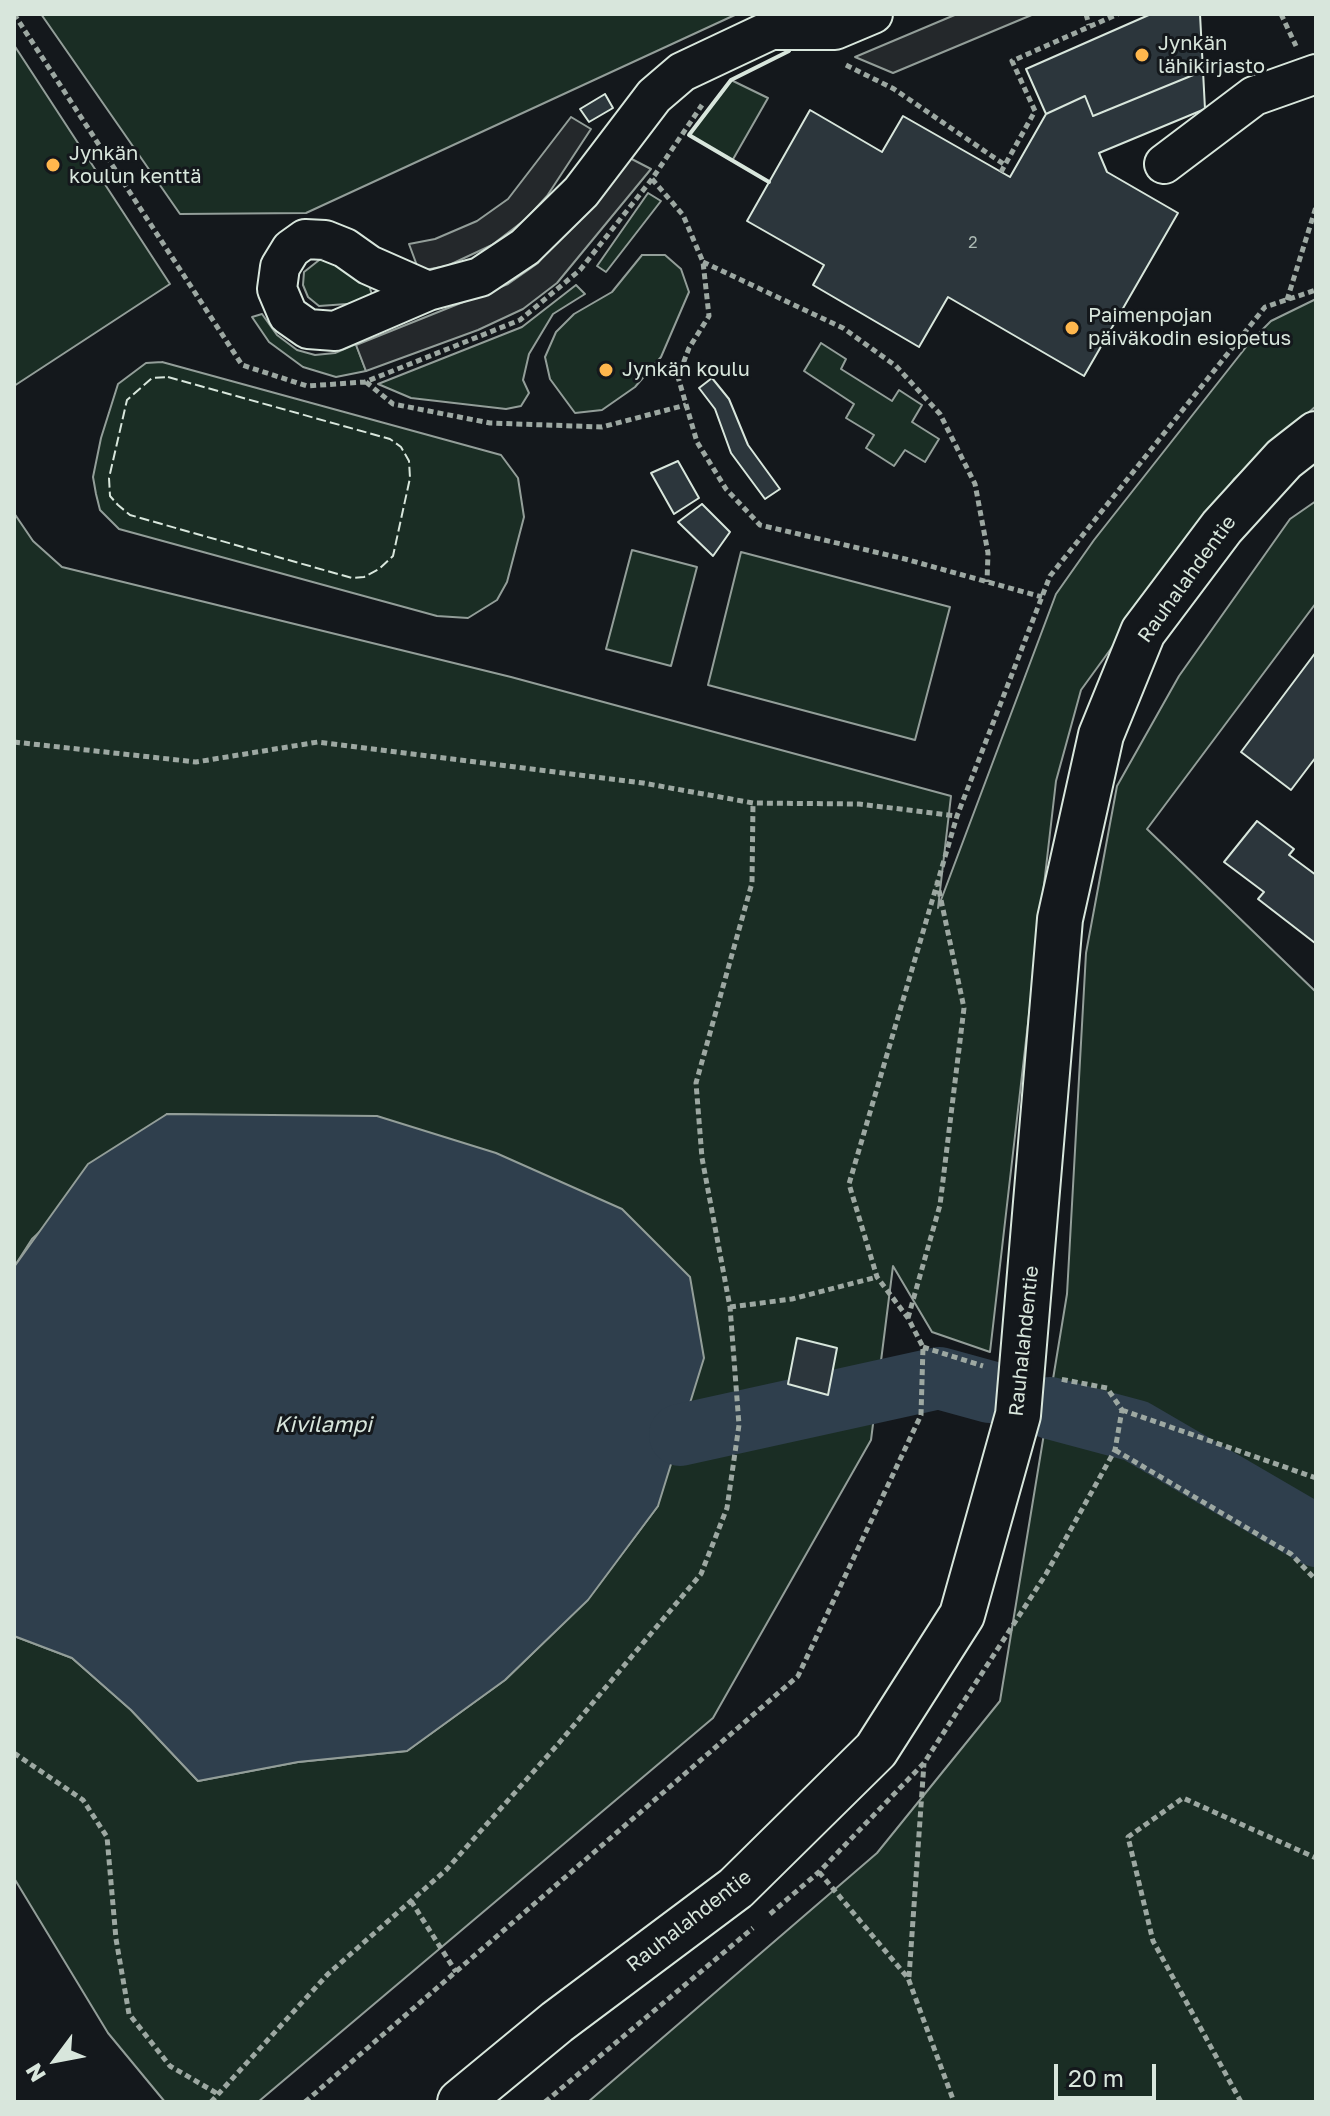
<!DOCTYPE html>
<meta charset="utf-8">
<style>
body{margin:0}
#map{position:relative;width:1330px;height:2116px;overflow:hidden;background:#14181c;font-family:"Golos Text",sans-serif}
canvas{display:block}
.frame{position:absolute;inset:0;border:16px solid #d8e6dc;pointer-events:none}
.north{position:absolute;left:16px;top:2020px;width:80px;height:80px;-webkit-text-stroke:6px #14181c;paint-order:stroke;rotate:238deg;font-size:22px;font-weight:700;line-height:32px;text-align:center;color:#d8e6dc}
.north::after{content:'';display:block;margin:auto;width:28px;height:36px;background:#d8e6dc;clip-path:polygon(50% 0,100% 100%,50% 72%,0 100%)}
.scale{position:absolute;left:1054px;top:2064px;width:102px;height:36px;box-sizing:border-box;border:4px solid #d8e6dc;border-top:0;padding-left:10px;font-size:24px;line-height:28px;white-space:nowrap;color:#d8e6dc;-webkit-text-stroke:6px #14181c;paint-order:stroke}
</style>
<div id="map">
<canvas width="1330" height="2116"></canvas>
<div class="frame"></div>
<div class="north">N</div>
<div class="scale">20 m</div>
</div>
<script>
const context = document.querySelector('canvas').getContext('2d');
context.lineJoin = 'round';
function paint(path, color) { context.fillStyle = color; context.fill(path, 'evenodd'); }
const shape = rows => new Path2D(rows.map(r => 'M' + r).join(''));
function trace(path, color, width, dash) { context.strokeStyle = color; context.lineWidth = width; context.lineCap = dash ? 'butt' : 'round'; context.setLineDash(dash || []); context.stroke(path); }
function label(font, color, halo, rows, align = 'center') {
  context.font = font + ' "Golos Text",sans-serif'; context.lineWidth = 6; context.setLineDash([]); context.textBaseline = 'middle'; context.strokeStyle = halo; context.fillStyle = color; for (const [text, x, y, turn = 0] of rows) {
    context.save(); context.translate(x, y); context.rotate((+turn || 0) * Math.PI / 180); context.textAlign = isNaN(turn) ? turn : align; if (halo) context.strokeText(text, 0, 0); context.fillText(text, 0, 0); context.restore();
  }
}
const green = shape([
 [41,14,737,14,306,213,180,214,41,14],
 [14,45,170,284,14,386,14,45],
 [731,80,768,98,732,161,689,135,731,80],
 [648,193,661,201,606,272,597,266,648,193],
 [642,255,665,255,681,269,689,292,661,357,635,387,602,410,575,413,550,379,545,357,556,332,574,314,612,292,642,255],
 [323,257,338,257,369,285,373,298,361,303,319,306,308,297,303,285,304,272,323,257],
 [576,285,585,294,553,314,529,354,523,380,529,393,521,406,506,409,411,398,378,384,522,327,576,285],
 [1316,299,1316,406,1234,479,1081,690,1056,781,990,1352,932,1332,893,1266,871,1440,713,1718,258,2102,165,2102,108,2033,14,1878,14,1636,72,1658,131,1710,198,1781,298,1762,407,1751,505,1680,588,1599,658,1506,260,1116,167,1114,32,1239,14,1267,14,513,33,541,62,567,511,677,951,796,938,908,1056,594,1094,540,1250,342,1271,321,1316,299],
 [262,314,277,335,297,350,315,355,335,353,356,344,366,371,336,377,303,367,269,342,252,317,262,314],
 [821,343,846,359,841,369,892,401,899,390,922,405,912,422,939,439,925,462,905,450,894,466,866,448,874,435,846,418,854,404,804,371,821,343],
 [162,362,501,455,518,478,524,517,507,582,497,600,468,618,437,616,119,529,100,510,96,494,93,477,101,438,118,384,146,363,162,362],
 [1316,501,1316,603,1147,829,1316,992,1316,2102,588,2102,877,1853,1000,1701,1067,1294,1086,953,1117,786,1179,676,1290,519,1316,501],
 [632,550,697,567,671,666,606,649,632,550],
 [741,552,950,607,915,740,708,685,741,552]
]);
paint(green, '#1a2d24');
trace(green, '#939e99', 2);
const parking = shape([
 [957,14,1034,14,893,73,855,57,957,14],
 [571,117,591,129,547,196,526,219,492,245,447,266,419,271,409,244,435,239,477,221,508,199,571,117],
 [624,155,651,169,557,283,523,309,478,330,366,371,356,345,508,284,538,263,624,155]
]);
paint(parking, '#24282b');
trace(parking, '#939e99', 2);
const water = shape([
 [167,1114,377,1116,496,1153,622,1209,690,1277,704,1358,658,1506,588,1600,505,1680,407,1751,298,1762,198,1781,131,1710,72,1658,14,1636,14,1267,88,1164,167,1114]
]);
paint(water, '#2f3f4d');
trace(water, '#939e99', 2);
trace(shape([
 [1050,1408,1136,1431,1316,1536],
 [680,1435,939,1378,990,1392]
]), '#2f3f4d', 62);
const building = shape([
 [1151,14,1200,14,1203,71,1093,116,1085,96,1046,114,1026,69,1151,14],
 [1203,71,1205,109,1099,153,1107,172,1178,213,1084,376,948,297,919,347,813,285,824,265,747,221,810,110,882,152,903,116,1010,177,1046,114,1085,96,1093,116,1203,71],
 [605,94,613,108,589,122,580,109,605,94],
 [712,378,729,399,748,445,780,489,765,499,731,453,715,409,699,388,712,378],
 [678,461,699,498,674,514,651,473,678,461],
 [702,504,730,532,713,556,678,522,702,504],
 [1316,652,1316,757,1291,790,1241,752,1316,652],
 [1257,821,1294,849,1289,855,1316,875,1315,943,1258,899,1264,892,1224,862,1257,821],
 [797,1338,837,1348,828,1395,788,1384,797,1338]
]);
paint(building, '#2c363c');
trace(building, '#d8e6dc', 2);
const minor = shape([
 [771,30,835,30,873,14],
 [1164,164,1254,96,1316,74],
 [428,291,369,265,345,248,325,240,305,239,291,249,280,267,277,289,288,315,308,329,335,331,428,291,480,277,525,247,581,192,654,96,682,72,771,30,796,14]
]);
const major = shape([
 [460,2102,557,2022,736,1888,876,1750,962,1615,1018,1415,1060,919,1101,735,1143,632,1222,527,1284,459,1316,434]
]);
trace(minor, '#d8e6dc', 42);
trace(major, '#d8e6dc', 48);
trace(shape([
 [14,14,242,365,307,386,365,382,520,320,580,270,652,179,702,105],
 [1086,14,1089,25],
 [1281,14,1296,46],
 [846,65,894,89,1005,165],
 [1001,172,1035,111,1012,61,1118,14],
 [652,179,683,215,703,262,709,316,689,348,678,377,697,442,726,489,760,525,905,559,1042,597],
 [703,262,843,328,896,366,940,414,975,484,988,553,987,582],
 [1287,300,1316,207],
 [366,382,393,404,490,423,602,427,686,405],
 [14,742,196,762,318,742,643,783,753,803,859,804,957,816],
 [730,1307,792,1299,877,1277],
 [908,1318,940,1205,964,1008,937,881],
 [923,1347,983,1366],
 [1122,1410,1316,1478],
 [1115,1450,1291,1554,1316,1580],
 [14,1753,83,1800,107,1837,116,1939,129,2014,170,2066,218,2094],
 [819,1872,908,1978,954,2102],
 [411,1901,456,1972],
 [770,1914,819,1872,924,1763,1046,1574,1115,1450,1122,1410,1107,1388,1060,1379],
 [909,1977,924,1763],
 [211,2102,328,1974,446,1870,559,1743,701,1574,727,1508,739,1425,730,1307,702,1158,696,1083,752,883,753,803],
 [305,2102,798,1676,921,1415,923,1347,908,1318,877,1277,849,1184,957,816,1050,576,1265,307,1316,290],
 [545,2102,753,1928],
 [1241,2102,1153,1941,1128,1837,1183,1798,1316,1858]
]), '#9da8a2', 5, [6, 4]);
trace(minor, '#14181c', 38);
trace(major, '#14181c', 44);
trace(shape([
 [168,377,390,439,401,447,409,461,410,478,393,556,379,569,364,577,352,578,130,515,118,505,110,496,109,478,127,400,152,378,168,377]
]), '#d8e6dc', 2, [10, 4]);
trace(shape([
 [769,182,689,135,731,80,789,51]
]), '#d8e6dc', 4);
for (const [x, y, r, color] of [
 [1142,55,8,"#ffb74d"],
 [53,165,8,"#ffb74d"],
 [1072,328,8,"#ffb74d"],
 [606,370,8,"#ffb74d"]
]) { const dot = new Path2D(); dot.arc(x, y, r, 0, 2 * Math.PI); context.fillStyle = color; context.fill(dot); trace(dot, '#14181c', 3); }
label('16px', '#adbab4', null, [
 ["2",973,243]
]);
label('20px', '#d8e6dc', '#14181c', [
 ["Jynkän",1158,44],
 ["lähikirjasto",1158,67],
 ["Jynkän",69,154],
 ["koulun kenttä",69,177],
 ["Paimenpojan",1088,316],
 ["päiväkodin esiopetus",1088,339],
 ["Jynkän koulu",622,370]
], 'left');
label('20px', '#d8e6dc', '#14181c', [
 ["Rauhalahdentie",1187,579,-54],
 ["Rauhalahdentie",1024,1341,-84],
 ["Rauhalahdentie",689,1921,-38]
]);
label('italic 22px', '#d8e6dc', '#14181c', [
 ["Kivilampi",323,1425]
]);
</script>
